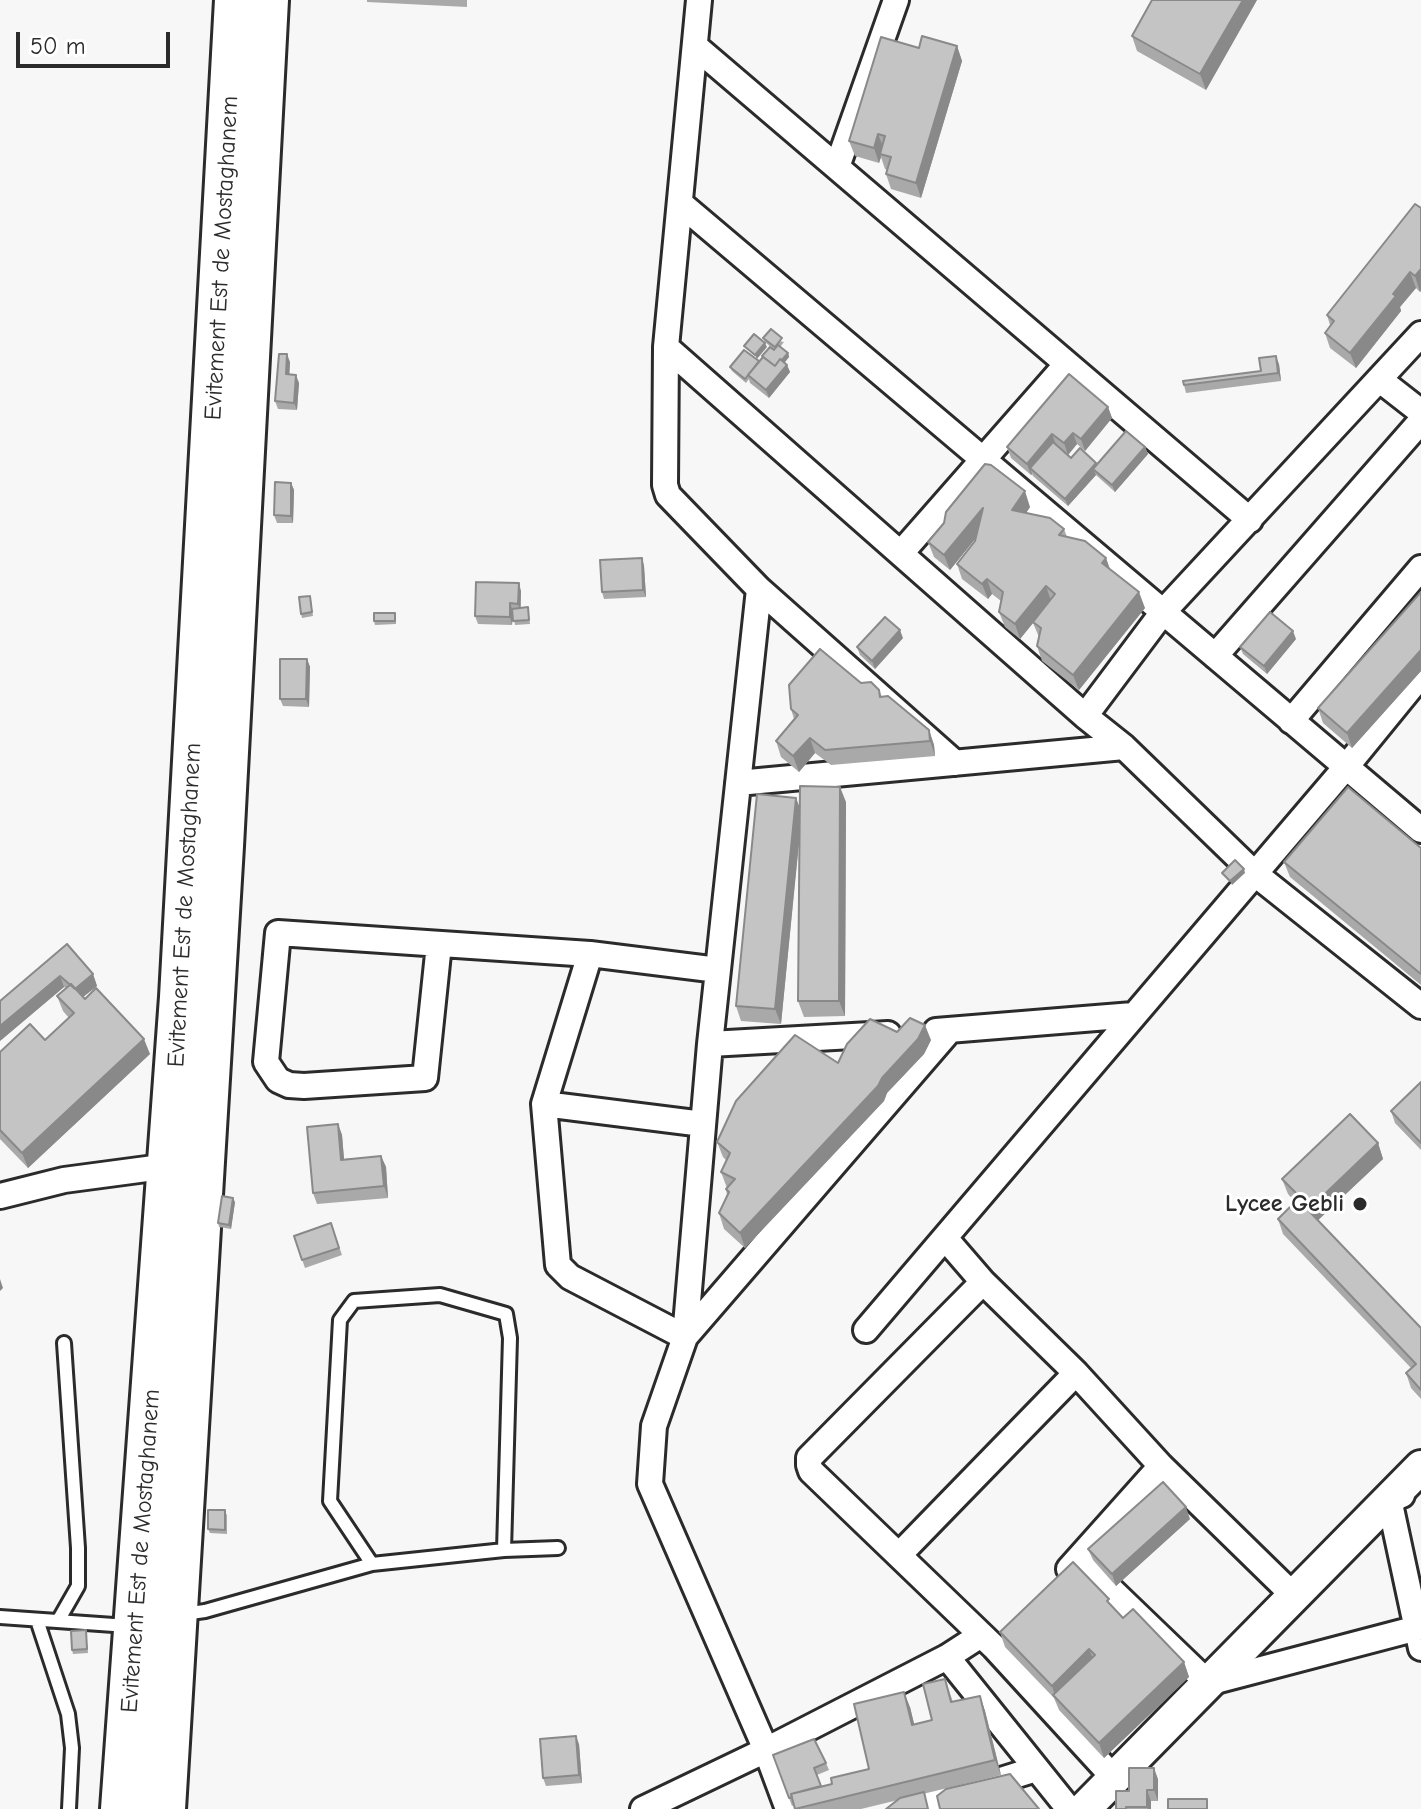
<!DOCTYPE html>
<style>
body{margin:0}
#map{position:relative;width:1421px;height:1809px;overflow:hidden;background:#f7f7f7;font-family:"Comic Neue",sans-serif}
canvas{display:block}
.scale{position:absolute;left:16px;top:32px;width:154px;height:36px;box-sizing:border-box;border:4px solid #2b2b2b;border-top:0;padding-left:10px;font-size:24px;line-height:28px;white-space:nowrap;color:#2b2b2b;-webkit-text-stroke:6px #fff;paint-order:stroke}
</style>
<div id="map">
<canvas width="1421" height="1809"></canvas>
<div class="scale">50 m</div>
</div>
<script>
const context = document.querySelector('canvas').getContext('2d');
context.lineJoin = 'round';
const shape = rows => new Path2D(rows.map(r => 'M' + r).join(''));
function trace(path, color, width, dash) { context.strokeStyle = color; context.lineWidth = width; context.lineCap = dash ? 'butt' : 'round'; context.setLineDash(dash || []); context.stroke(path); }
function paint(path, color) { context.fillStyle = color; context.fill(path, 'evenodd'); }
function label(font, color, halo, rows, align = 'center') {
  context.font = font + ' "Comic Neue",sans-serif'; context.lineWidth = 6; context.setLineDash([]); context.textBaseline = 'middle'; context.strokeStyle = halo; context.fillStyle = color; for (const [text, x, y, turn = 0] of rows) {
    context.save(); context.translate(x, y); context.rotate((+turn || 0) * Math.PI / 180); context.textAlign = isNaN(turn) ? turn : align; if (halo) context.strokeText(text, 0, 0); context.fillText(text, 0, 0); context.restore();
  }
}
const lane = shape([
 [372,1564,330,1501,340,1320,354,1301,440,1295,506,1314,510,1338,504,1550],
 [183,1614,205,1611,372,1564,504,1550,558,1548],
 [0,1617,128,1626],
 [37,1620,68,1714,72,1748,69,1809],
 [58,1621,78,1586,78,1548,64,1343]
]);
const street = shape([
 [699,0,666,347,665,485,668,495,759,589,955,763],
 [696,47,1250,520],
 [837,167,896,0],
 [681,204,1421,830],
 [666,347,1085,716,1124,747,1254,873,1421,1006],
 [1380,380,1421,412],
 [901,553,1067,364],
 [759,589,710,1044,685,1337,654,1426,650,1484,766,1750,788,1809],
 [1215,656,1421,421],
 [1085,716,1163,612,1421,334],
 [1291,721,1421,568],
 [738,783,1124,747],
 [439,944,425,1078,304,1086,289,1085,278,1080,266,1062,278,933,590,954],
 [718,970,590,954,544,1104,558,1265,570,1277,685,1337,950,1030],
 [936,1031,1133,1015],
 [710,1044,888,1034],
 [544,1104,703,1124],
 [0,1196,64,1180,169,1166],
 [945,1238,983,1282,1076,1373,1161,1466,1294,1596],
 [983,1282,809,1458,809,1465,811,1471,994,1647,1114,1778],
 [866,1330,1346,767,1421,675],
 [1402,1495,1389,1499,1421,1648],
 [899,1555,1076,1373],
 [1079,1559,1208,1683,1421,1627],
 [1069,1569,1161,1466],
 [947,1657,1069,1809],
 [643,1809,766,1750,947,1657,981,1635],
 [909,1809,1036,1769]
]);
const secondary = shape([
 [1084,1809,1421,1467]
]);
const highway = shape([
 [122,1809,181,997,236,0],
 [164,1809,222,846,267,0]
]);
trace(lane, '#2b2b2b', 18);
trace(street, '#2b2b2b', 30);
trace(secondary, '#2b2b2b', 38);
trace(highway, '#2b2b2b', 48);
trace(lane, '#fff', 12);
trace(street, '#fff', 24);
trace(secondary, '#fff', 32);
trace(highway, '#fff', 42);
paint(shape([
 [367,0,467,0,467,7,367,2],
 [1257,0,1206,90,1137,51,1132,36],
 [957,46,962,61,921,198,891,189,886,174,887,170,885,169,881,157,879,163,855,156,849,141],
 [1421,208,1420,292,1416,288,1400,307,1401,311,1356,368,1330,348,1325,333,1330,325,1327,315],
 [763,338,784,342,780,347,788,353,789,357,784,363,787,365,790,372,769,398,750,383,749,379,746,383,732,371,730,367,759,361,774,350,765,342],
 [290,362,289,374,299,383,297,410,278,409,275,401],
 [1279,364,1281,381,1186,393,1184,385,1261,371],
 [1108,407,1112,418,1085,451,1077,444,1068,455,1071,458,1097,465,1145,447,1148,454,1115,492,1096,475,1068,506,1033,476,1032,474,1031,475,1011,458,1007,447],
 [291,483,294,490,293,523,277,523,274,515],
 [1030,507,1026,513,1064,529,1067,537,1106,558,1110,569,1145,608,1079,690,1042,661,1037,646,1039,637,1033,623,1020,639,1005,627,999,612,1001,601,992,594,988,599,962,579,957,564,975,541,976,538,950,570,934,557,928,542],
 [642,558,644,566,646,597,604,599,602,592],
 [521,591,521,608,528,607,530,624,515,625,513,615,512,625,478,624,475,616],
 [1421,592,1421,671,1352,748,1323,723,1318,708],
 [311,600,313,616,302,618,301,614],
 [396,616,396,624,375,625,374,621],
 [903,638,875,669,860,655,857,647],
 [1296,639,1267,674,1243,654,1240,647],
 [307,659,310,667,309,707,283,706,280,699],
 [861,683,879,690,882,697,929,730,934,745,935,756,831,765,815,753,799,772,781,757,776,741,794,719,791,709],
 [846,802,845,1016,804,1017,798,1001,799,840,781,1024,741,1021,736,1006,799,807],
 [1421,848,1421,985,1290,877,1284,862],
 [67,944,93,974,97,986,83,997,150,1054,28,1168,0,1139,0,1052,45,1040,69,1018,63,1011,57,996,66,988,64,987,0,1041],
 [897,1032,931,1040,924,1054,887,1093,884,1101,745,1248,724,1229,719,1213,727,1195,726,1189,727,1188,721,1172,726,1160,723,1157,717,1142,838,1063],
 [1421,1082,1421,1150,1395,1123,1391,1111],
 [338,1124,342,1135,344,1159,381,1156,386,1167,388,1198,317,1204,313,1193],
 [1378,1143,1383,1159,1318,1220,1421,1328,1421,1399,1411,1388,1406,1373,1411,1368,1283,1234,1278,1219,1295,1202,1288,1194,1282,1179],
 [235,1202,231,1229,219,1227,218,1223],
 [331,1223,342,1255,305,1268,294,1236],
 [227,1514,227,1534,210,1533,208,1529],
 [1190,1519,1116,1586,1093,1560,1088,1549],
 [1112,1606,1123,1618,1184,1662,1189,1677,1104,1758,1059,1710,1054,1698,1005,1647,1000,1632],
 [86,1630,88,1653,73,1654,72,1650],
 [945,1679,953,1702,980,1696,985,1711,1001,1775,861,1809,795,1809,794,1805,792,1806,773,1755,826,1763,829,1770,817,1775,821,1787,832,1784,869,1769,910,1707,914,1724,932,1720],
 [579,1744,582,1783,546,1786,543,1778],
 [1158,1779,1158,1801,1151,1801,1151,1809,1116,1809,1129,1791]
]), '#a9a9a9');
paint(shape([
 [1243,0,1257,0,1206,90,1200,74],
 [957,46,962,61,921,198,916,183],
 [878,134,884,149,880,154,881,157,879,163,874,148],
 [1421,269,1421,291,1420,292,1415,276],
 [1410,272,1416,288,1400,307,1401,311,1356,368,1350,353],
 [765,343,767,347,757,359,755,355],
 [788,353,789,357,778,371,776,367],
 [287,354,290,362,289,382,286,374],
 [1276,356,1279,364,1281,381,1278,373],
 [787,365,790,372,769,398,766,390],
 [296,375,299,383,297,410,294,403],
 [1108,407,1112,418,1085,451,1081,439],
 [1073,433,1077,444,1068,455,1064,443],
 [1052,434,1056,445,1030,468,1032,474,1031,475,1027,464],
 [1145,447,1148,454,1115,492,1112,485],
 [1096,463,1099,471,1093,469,1096,475,1068,506,1065,499],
 [291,483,294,490,293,523,291,516],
 [1025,491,1030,507,1018,525,1012,510],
 [983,508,988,523,950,570,944,555],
 [642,558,644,566,646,597,643,590],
 [1106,558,1111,573,1102,563],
 [987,579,992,594,988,599,982,584],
 [519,583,521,591,520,611,518,604],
 [1046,586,1051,601,1020,639,1015,624],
 [1139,592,1145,608,1079,690,1073,675],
 [510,603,513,611,512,625,510,617],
 [900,630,903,638,875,669,872,661],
 [1293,631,1296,639,1267,674,1264,666],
 [1421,650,1421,671,1352,748,1347,733],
 [307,659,310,667,309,707,306,699],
 [929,730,934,745,935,756,930,741],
 [810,738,815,753,799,772,793,756],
 [840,787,846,802,845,1016,839,1001],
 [796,798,802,813,781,1024,775,1009],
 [1244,869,1245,873,1232,885,1230,881],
 [93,974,97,986,78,1001,74,990],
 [60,976,64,987,0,1041,0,1026],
 [925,1025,931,1040,924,1054,887,1093,884,1101,745,1248,740,1233,882,1078],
 [144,1039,150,1054,28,1168,22,1153],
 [338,1124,342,1135,345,1171,341,1160],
 [1378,1143,1383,1159,1313,1225,1308,1210],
 [381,1156,386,1167,388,1198,384,1186],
 [233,1198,235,1202,231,1229,229,1225],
 [0,1279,3,1288,0,1291],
 [1186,1507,1190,1519,1116,1586,1112,1574],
 [1089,1649,1095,1664,1056,1698,1052,1686],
 [1184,1662,1189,1677,1104,1758,1099,1743],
 [904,1692,910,1707,918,1740,912,1725],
 [980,1696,985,1711,1001,1775,995,1760],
 [576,1736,579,1744,582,1783,579,1775],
 [1154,1768,1158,1779,1158,1801,1154,1790],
 [1147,1790,1151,1801,1151,1809,1148,1809,1147,1807]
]), '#898989');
const building = shape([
 [1152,0,1243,0,1200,74,1132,36,1152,0],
 [922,36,957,46,916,183,886,174,891,157,880,154,885,136,878,134,874,148,849,141,881,37,919,48,922,36],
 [1415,204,1421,208,1421,269,1415,276,1410,272,1393,294,1396,296,1350,353,1325,333,1334,321,1327,315,1415,204],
 [771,329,782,338,775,347,763,338,771,329],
 [754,334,765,343,755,355,744,346,754,334],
 [778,345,788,353,782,360,780,359,775,366,762,356,770,347,774,350,778,345],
 [744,350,759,361,745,379,730,367,744,350],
 [279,354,287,354,286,374,296,375,294,403,275,401,279,354],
 [1276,356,1278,373,1184,385,1183,381,1261,371,1259,358,1276,356],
 [763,357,775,366,780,359,787,365,766,390,748,375,763,357],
 [1069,374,1108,407,1081,439,1073,433,1064,443,1052,434,1027,464,1007,447,1069,374],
 [1126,431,1145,447,1112,485,1093,469,1126,431],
 [1053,442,1071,458,1080,448,1096,463,1065,499,1030,468,1053,442],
 [985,464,991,465,1025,491,1012,510,1050,518,1064,529,1059,535,1085,541,1106,558,1102,563,1139,592,1073,675,1037,646,1041,628,1033,622,1055,594,1046,586,1015,624,999,612,1003,592,987,579,982,584,957,564,975,541,983,508,944,555,928,542,944,523,946,512,985,464],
 [275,482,291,483,291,516,274,515,275,482],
 [642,558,643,590,602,592,600,560,642,558],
 [476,582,519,583,518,604,510,603,510,617,475,616,476,582],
 [1421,592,1421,650,1347,733,1318,708,1421,592],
 [310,596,312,612,301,614,299,597,310,596],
 [528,607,529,620,513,621,512,609,528,607],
 [1270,612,1293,631,1264,666,1240,647,1270,612],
 [374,613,395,613,395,621,374,621,374,613],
 [885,617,900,630,872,661,857,647,885,617],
 [820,649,861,683,871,682,879,690,880,697,888,696,929,730,930,741,825,750,810,738,793,756,776,741,798,715,791,709,789,685,820,649],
 [280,659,307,659,306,699,280,699,280,659],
 [800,786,840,787,839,1001,798,1001,800,786],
 [1348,787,1421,848,1421,974,1284,862,1348,787],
 [757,794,796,798,775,1009,736,1006,757,794],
 [1235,860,1244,869,1230,881,1222,873,1235,860],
 [67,944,93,974,75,989,60,976,0,1026,0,1001,67,944],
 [71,984,85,999,96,988,144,1039,22,1153,0,1130,0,1052,30,1024,45,1040,74,1013,57,996,71,984],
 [910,1018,925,1025,918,1039,882,1078,878,1086,740,1233,719,1213,729,1192,726,1189,735,1179,721,1172,730,1153,717,1142,736,1101,795,1035,838,1063,847,1044,870,1019,897,1032,910,1018],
 [1421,1082,1421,1143,1391,1111,1421,1082],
 [1350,1114,1378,1143,1308,1210,1421,1328,1421,1390,1406,1373,1416,1364,1278,1219,1300,1197,1282,1179,1350,1114],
 [338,1124,341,1160,381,1156,384,1186,313,1193,307,1127,338,1124],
 [222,1196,233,1198,229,1225,218,1223,222,1196],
 [331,1223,339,1248,302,1260,294,1236,331,1223],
 [1163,1482,1186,1507,1112,1574,1088,1549,1163,1482],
 [208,1510,225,1510,225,1530,208,1529,208,1510],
 [1073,1562,1109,1599,1107,1601,1123,1618,1133,1609,1184,1662,1099,1743,1053,1695,1095,1655,1089,1649,1052,1686,1000,1632,1073,1562],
 [86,1630,87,1649,72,1650,71,1631,86,1630],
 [945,1679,951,1702,980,1696,995,1760,795,1809,791,1794,832,1784,831,1778,869,1769,854,1704,904,1692,912,1725,932,1720,923,1684,945,1679],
 [576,1736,579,1775,543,1778,540,1739,576,1736],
 [814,1739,826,1763,814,1768,821,1786,791,1794,792,1797,789,1798,773,1755,814,1739],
 [1129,1768,1154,1768,1154,1790,1147,1790,1147,1807,1126,1807,1126,1809,1116,1809,1116,1791,1129,1791,1129,1768],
 [1010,1774,1039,1809,940,1809,937,1796,946,1789,1010,1774],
 [924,1792,928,1809,886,1809,900,1798,924,1792],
 [1168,1799,1207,1799,1207,1809,1168,1809,1168,1799]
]);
paint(building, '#c4c4c4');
trace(building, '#898989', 2);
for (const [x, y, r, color] of [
 [1360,1204,8,"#2b2b2b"]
]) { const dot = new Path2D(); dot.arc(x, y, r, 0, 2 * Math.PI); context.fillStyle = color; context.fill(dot); trace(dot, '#fff', 3); }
label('24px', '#2b2b2b', '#fff', [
 ["Evitement Est de Mostaghanem",222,258,-87],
 ["Evitement Est de Mostaghanem",185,905,-87],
 ["Evitement Est de Mostaghanem",141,1551,-86]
]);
label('bold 24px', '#2b2b2b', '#fff', [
 ["Lycee Gebli",1344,1204]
], 'right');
</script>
